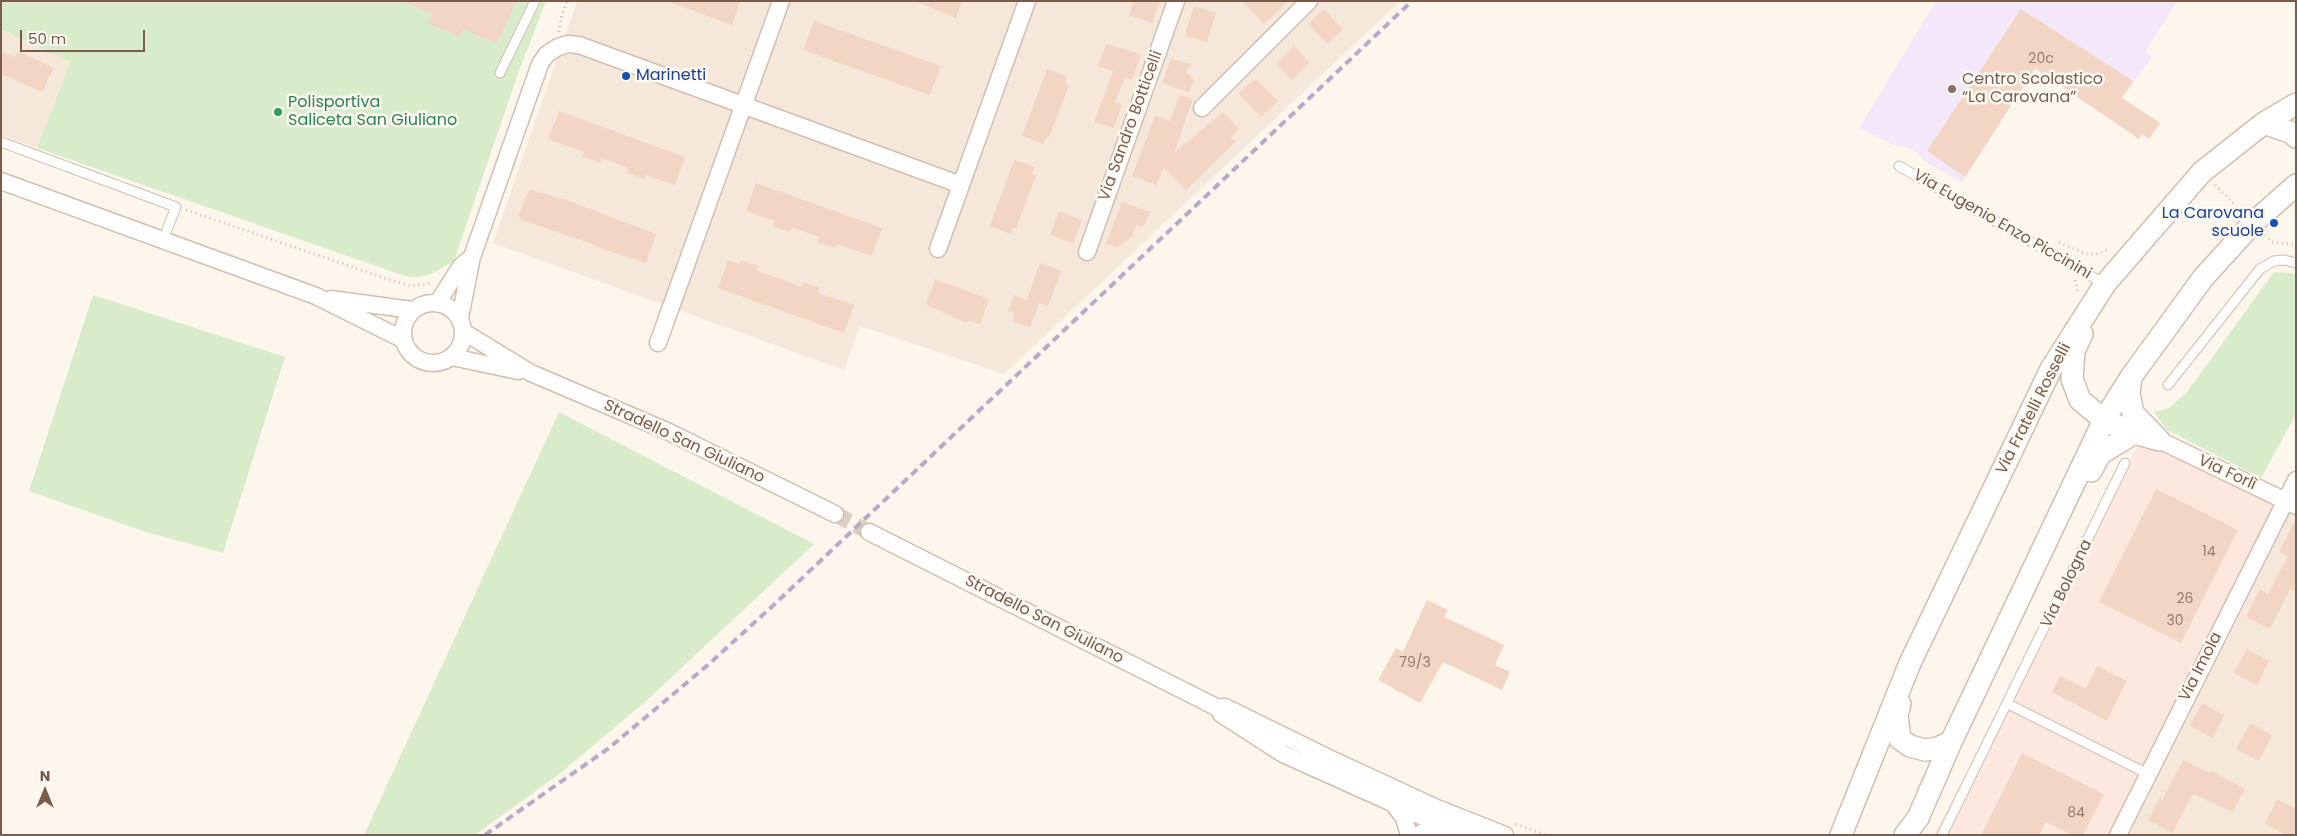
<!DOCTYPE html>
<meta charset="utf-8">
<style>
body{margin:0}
#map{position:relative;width:2297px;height:836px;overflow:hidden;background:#fdf6ec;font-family:Poppins,sans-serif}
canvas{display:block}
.frame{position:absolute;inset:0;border:2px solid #7a5c4d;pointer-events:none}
.north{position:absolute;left:20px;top:766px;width:50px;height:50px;-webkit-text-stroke:4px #fffaf3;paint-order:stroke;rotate:0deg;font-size:14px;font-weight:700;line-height:20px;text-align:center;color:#7a5c4d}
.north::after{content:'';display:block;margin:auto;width:18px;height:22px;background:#7a5c4d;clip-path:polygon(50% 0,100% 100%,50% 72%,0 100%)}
.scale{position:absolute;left:20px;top:30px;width:125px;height:22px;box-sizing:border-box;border:2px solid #7a5c4d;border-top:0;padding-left:6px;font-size:15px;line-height:18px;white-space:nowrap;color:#7a5c4d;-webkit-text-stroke:4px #fffaf3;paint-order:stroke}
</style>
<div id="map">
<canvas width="2297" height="836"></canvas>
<div class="frame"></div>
<div class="north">N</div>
<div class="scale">50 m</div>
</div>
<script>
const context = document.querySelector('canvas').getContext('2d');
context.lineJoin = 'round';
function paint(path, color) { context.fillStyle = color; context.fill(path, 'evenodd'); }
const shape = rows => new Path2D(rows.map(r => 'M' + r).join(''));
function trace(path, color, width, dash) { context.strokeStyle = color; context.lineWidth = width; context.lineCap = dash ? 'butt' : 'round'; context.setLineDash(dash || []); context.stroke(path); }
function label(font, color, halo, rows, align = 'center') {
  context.font = font + ' Poppins,sans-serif'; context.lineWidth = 5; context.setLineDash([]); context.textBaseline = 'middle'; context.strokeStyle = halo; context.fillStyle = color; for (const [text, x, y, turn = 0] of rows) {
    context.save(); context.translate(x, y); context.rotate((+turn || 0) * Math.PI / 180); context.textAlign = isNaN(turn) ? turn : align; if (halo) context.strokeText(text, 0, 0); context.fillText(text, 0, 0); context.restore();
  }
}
paint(shape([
 [577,1,1400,1,1004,374,860,326,844,370,493,243],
 [1,29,70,62,37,148,1,135],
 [2296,502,2296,835,2128,835]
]), '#f5e8da');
paint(shape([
 [2141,440,2276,500,2111,835,1934,835]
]), '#fde8e0');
paint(shape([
 [1936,1,2177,1,2145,52,2152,57,2122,98,2160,123,2149,139,2142,134,2139,139,2035,69,1962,182,1924,161,1916,152,1907,147,1894,145,1859,128]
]), '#f3e8fa');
paint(shape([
 [1,1,546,1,517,76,454,261,431,274,418,277,408,277,37,148,70,62,1,29],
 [2274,272,2291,273,2296,275,2296,414,2261,478,2167,430,2154,412,2169,408,2187,392],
 [93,295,285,357,223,553,146,532,29,491],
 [559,412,814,544,645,702,558,775,475,835,364,835]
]), '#d8ecc9');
paint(shape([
 [403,1,516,1,497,44,463,29,459,37,428,23,432,14],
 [672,1,740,1,732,25,672,3],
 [914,1,962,1,956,18],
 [1134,1,1160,1,1152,23,1129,15],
 [1242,1,1288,1,1264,24],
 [1194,6,1216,13,1207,43,1185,35],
 [1324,9,1343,30,1327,44,1308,24],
 [2021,9,2133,81,2122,98,2160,123,2149,139,2142,134,2139,139,2035,68,1965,177,1927,151],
 [814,21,941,66,930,95,803,50],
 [1106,44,1141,54,1132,80,1125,77,1115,102,1122,105,1114,128,1094,122,1113,71,1098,66],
 [1294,46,1309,63,1292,80,1276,64],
 [1,51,15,57,18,51,54,68,42,92,1,74],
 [1171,58,1192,65,1185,71,1194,80,1189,92,1162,83],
 [1047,69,1068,77,1065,83,1069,85,1049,138,1046,137,1043,144,1022,136],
 [1256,79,1278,101,1261,117,1238,93],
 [1179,95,1193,99,1174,153,1223,112,1239,129,1231,137,1235,142,1186,190,1164,168,1156,185,1132,176,1155,116,1170,121],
 [559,111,685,157,675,185,646,175,644,179,627,173,628,168,602,158,600,163,583,157,584,152,548,139],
 [1014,160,1035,167,1032,174,1036,175,1016,229,1013,227,1011,234,990,226],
 [756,183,882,228,872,256,836,244,835,248,817,242,819,237,792,227,790,232,773,226,775,221,746,211],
 [529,189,569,201,656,234,646,263,594,246,595,245,525,221,518,217],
 [1122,202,1150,212,1146,222,1142,227,1136,225,1132,236,1118,248,1106,244],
 [1059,211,1082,220,1073,243,1050,235],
 [728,260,739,264,741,260,758,266,756,270,802,287,803,282,820,288,818,293,854,305,844,333,718,288],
 [1040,263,1061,271,1048,306,1039,303,1030,327,1014,322,1014,313,1008,311,1014,295,1027,300],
 [935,279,989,299,980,324,968,321,967,323,926,305],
 [2156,489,2238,530,2181,643,2099,602],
 [2296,519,2296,591,2290,589,2270,629,2246,617,2260,589,2268,594,2288,556,2279,552],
 [1427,600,1448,610,1444,617,1504,645,1495,665,1510,672,1502,690,1443,662,1420,703,1378,680,1396,648,1403,652],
 [2247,649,2269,661,2257,685,2234,673],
 [2097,666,2127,681,2107,721,2052,692,2060,676,2086,688],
 [2202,703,2224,715,2213,738,2190,726],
 [2250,723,2272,735,2259,761,2236,749],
 [2022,753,2104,794,2083,835,2072,835,2046,822,2039,835,1981,835],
 [2183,760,2209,773,2210,770,2245,789,2232,812,2193,794,2172,833,2148,820,2160,798,2162,800],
 [2277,800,2296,809,2296,835,2286,835,2265,823]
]), '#f3d5c3');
trace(shape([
 [835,514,869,532]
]), '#dcd0c4', 16, [16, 8]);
const service = shape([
 [500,73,535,1],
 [1,142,176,207,163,240],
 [1899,166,2105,284],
 [2168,385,2260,269,2274,261,2284,260,2296,263],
 [2008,704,2148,774],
 [1942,835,2125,463]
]);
const minor = shape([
 [1202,108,1309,1],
 [1,181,316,296,404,340],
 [938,249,961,185],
 [1087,252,1176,1],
 [331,299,412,310],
 [438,302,461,266,472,257],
 '403 333a30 30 0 1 1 60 0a30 30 0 1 1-60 0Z',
 [460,318,472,257,540,64,547,54,558,47,568,44,579,45,961,185,1027,1],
 [464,332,531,373,667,431,835,514],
 [658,343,781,1],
 [452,357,518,371],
 [2159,440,2296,506],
 [869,532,1218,708,1225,707,1331,759,1437,808,1505,835],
 [1221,714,1283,754,1441,825],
 [1395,806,1404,818,1409,835],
 [2118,835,2296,480]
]);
const tertiary = shape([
 [2264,123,2292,133,2296,137],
 [2082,334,2074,351,2072,379,2080,400,2104,420,2134,433,2159,440],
 [2131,377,2129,394,2133,413,2159,440],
 [2091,471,2100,454,2134,433],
 [1900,704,1897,715,1900,739,1910,746,1925,750,1938,748,1951,742],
 [1423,835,1441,825,1453,823,1486,835],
 [1841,835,1910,663,2051,369,2105,284,2202,172,2264,123,2296,104],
 [1905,835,1918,818,1951,742,2104,420,2131,377,2203,278,2253,223,2296,185]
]);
trace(service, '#d1beb0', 11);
trace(minor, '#d1beb0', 19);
trace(tertiary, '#d1beb0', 24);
trace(shape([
 [559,32,561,18,567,1],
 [2215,185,2241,211],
 [186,210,396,282,412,286,432,283],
 [2265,235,2272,242,2296,245],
 [2059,242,2086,254,2098,254,2110,248],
 [2075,280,2078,293],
 [1516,824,1546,835]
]), '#d9b8a5', 3, [1, 4]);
trace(service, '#fff', 9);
trace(minor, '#fff', 16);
trace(tertiary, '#fff', 21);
trace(shape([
 [485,835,609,748,709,664,778,601,1412,1]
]), '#b9a8c9', 4, [8, 5]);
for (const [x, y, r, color] of [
 [626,76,5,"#1a4fb4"],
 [1952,89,5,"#8d6e63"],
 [278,112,5,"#2e9e5b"],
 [2274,223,5,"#1a4fb4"]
]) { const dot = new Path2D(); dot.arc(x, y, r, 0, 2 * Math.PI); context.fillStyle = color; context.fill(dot); trace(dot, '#fffaf3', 2); }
label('14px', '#987a6a', null, [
 ["20c",2041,59],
 ["14",2209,552],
 ["26",2185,599],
 ["30",2175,621],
 ["79/3",1415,663],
 ["84",2076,813]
]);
label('16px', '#164399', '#fffaf3', [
 ["Marinetti",636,76],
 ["La Carovana",2264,214,"right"],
 ["scuole",2264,232,"right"]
], 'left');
label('16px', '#785e54', '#fffaf3', [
 ["Centro Scolastico",1962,80],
 ["“La Carovana”",1962,98]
], 'left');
label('16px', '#27864d', '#fffaf3', [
 ["Polisportiva",288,103],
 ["Saliceta San Giuliano",288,121]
], 'left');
label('16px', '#7a5c4d', '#fffaf3', [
 ["Via Sandro Botticelli",1131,126,-70],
 ["Via Eugenio Enzo Piccinini",2002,225,30],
 ["Via Fratelli Rosselli",2034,409,-63],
 ["Stradello San Giuliano",684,442,25],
 ["Via Forlì",2227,473,25],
 ["Via Bologna",2067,584,-64],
 ["Stradello San Giuliano",1044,620,27],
 ["Via Imola",2201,667,-63]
]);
</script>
